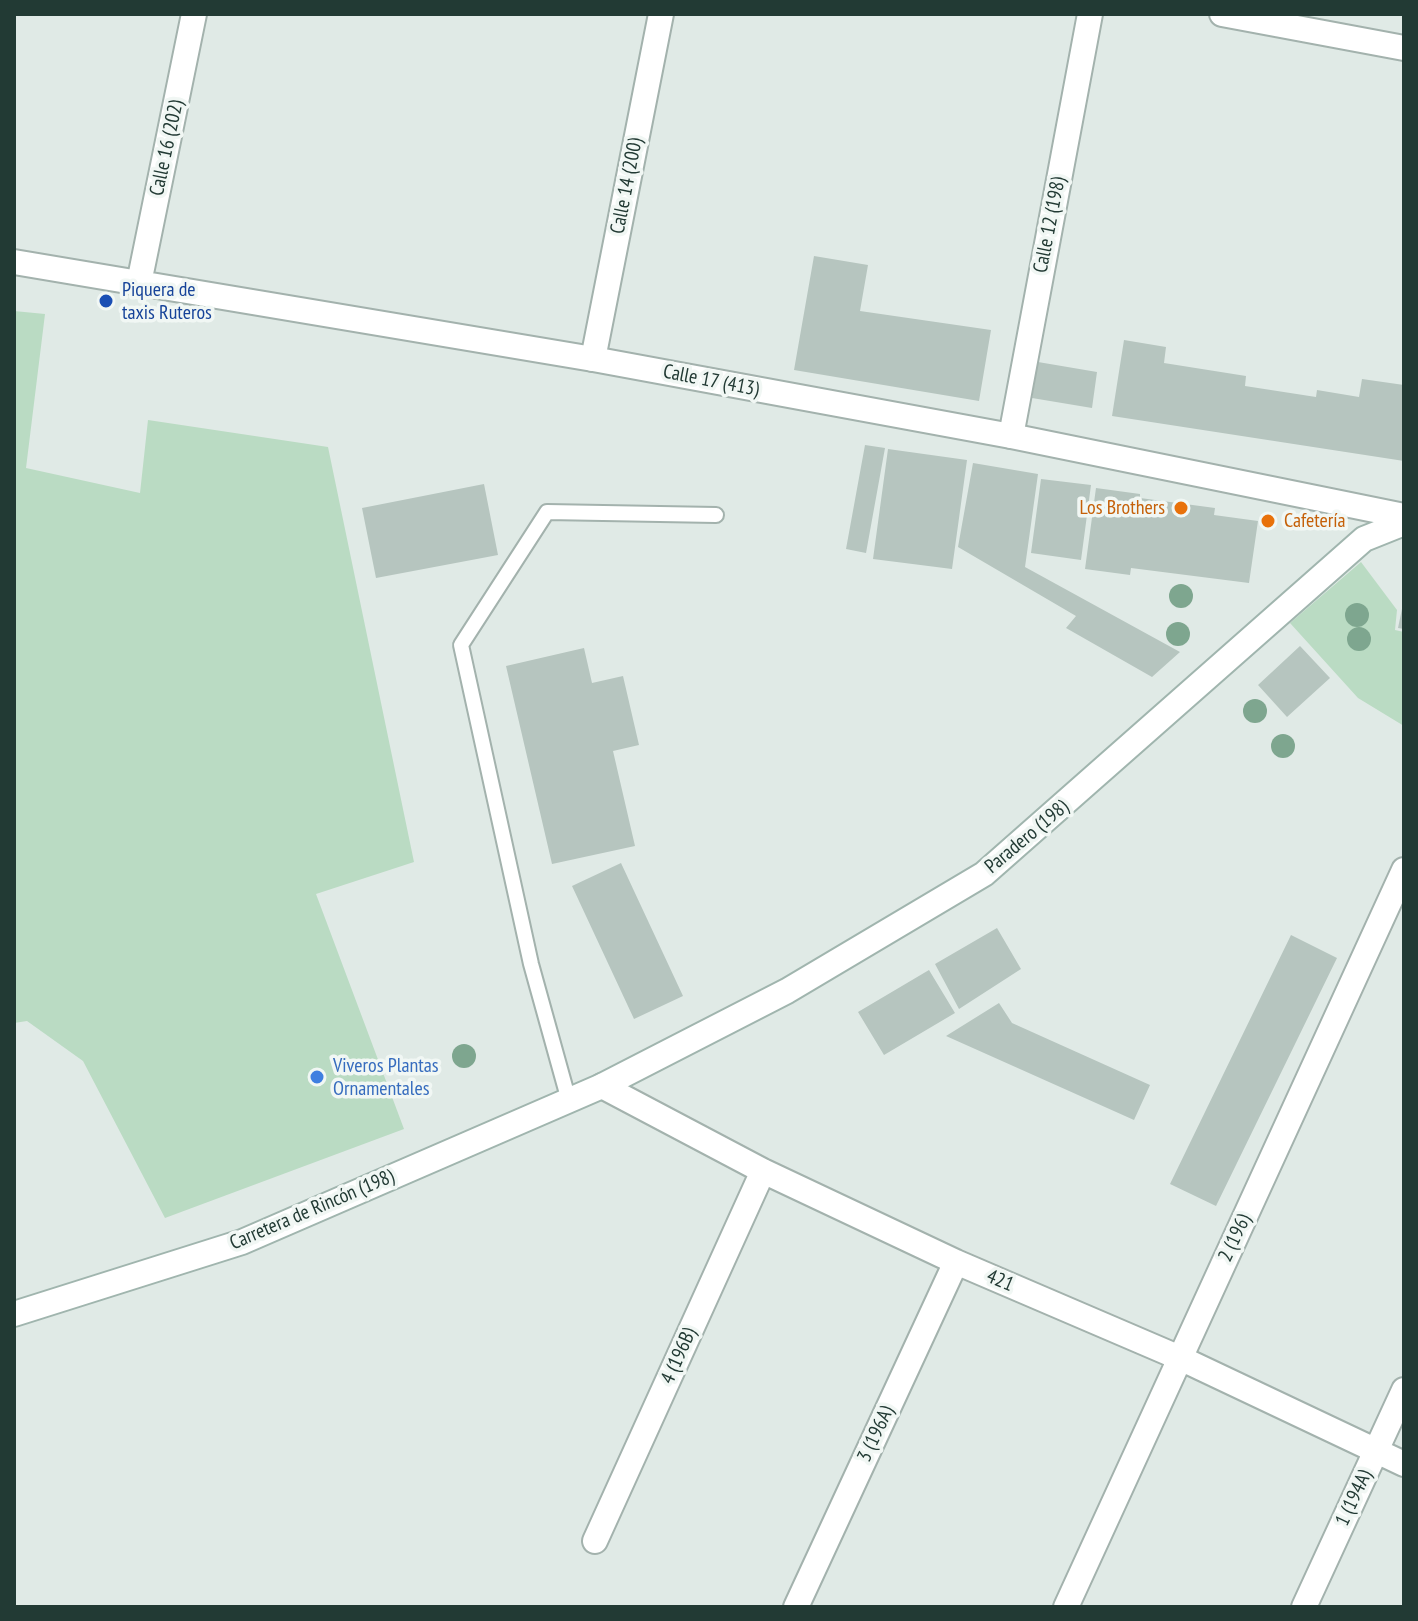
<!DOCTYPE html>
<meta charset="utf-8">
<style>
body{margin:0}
#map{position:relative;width:1418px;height:1621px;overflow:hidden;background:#e0eae6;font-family:"PT Sans Narrow",sans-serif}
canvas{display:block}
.frame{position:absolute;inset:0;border:16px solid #223a34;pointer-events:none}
</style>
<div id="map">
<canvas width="1418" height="1621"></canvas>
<div class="frame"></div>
</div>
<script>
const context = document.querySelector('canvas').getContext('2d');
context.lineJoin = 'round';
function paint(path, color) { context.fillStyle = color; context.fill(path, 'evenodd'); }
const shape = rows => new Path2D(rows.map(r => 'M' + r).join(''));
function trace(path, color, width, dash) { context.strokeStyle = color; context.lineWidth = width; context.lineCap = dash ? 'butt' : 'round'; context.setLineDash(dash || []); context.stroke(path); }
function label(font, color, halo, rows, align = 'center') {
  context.font = font + ' "PT Sans Narrow",sans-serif'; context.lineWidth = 7; context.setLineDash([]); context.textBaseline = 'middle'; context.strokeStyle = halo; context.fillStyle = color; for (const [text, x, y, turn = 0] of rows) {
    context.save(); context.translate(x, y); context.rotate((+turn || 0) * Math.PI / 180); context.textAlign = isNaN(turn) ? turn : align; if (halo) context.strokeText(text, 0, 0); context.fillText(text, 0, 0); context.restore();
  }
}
paint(shape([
 [14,311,45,314,26,468,140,493,148,420,328,447,414,862,316,894,404,1129,165,1218,83,1061,27,1021,14,1023],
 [1361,562,1397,610,1395,630,1404,632,1404,726,1358,698,1290,623]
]), '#badbc3');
paint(shape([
 [814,256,868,265,860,311,991,330,979,401,794,370],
 [1124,340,1166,347,1164,363,1246,376,1245,386,1316,397,1317,390,1359,397,1362,379,1404,385,1404,461,1112,416],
 [1038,362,1097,372,1092,408,1032,398],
 [865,445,885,448,866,553,846,549],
 [888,449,967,460,952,569,873,559],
 [973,463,1038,474,1025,567,1180,652,1152,677,1066,628,1076,616,958,547],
 [1041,479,1091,485,1081,560,1031,553],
 [484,484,498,555,376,578,362,508],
 [1096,488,1140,494,1140,498,1215,508,1214,515,1258,521,1249,583,1131,568,1130,575,1085,569],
 [1403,604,1404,605,1404,629,1398,628],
 [1300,646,1330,678,1287,717,1258,685],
 [584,648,592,683,623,676,639,745,613,751,635,846,552,864,506,666],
 [621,863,683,996,634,1019,572,886],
 [997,928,1021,969,959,1009,935,964],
 [1291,935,1337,958,1216,1206,1170,1184],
 [929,970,955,1013,884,1055,858,1012],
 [999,1003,1012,1023,1150,1085,1134,1120,946,1036]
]), '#b6c5bf');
const service = shape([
 [569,1101,531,964,461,645,547,512,716,515]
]);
const minor = shape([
 [14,262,139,283],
 [593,359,661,14],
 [1011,436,1090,14],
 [602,1086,763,1171,956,1262,1180,1358,1404,1464],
 [595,1541,763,1171],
 [796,1607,956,1262],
 [1066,1607,1404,870],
 [1304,1607,1404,1390]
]);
const tertiary = shape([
 [194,14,139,283,593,359,1011,436,1404,516],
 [1222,14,1404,48]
]);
const secondary = shape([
 [14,1314,242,1242,602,1086,787,991,984,874,1364,539,1404,523]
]);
trace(service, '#a3b2ad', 18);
trace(minor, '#a3b2ad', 28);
trace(tertiary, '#a3b2ad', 28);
trace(secondary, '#a0b5ae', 28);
trace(service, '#fff', 14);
trace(minor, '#fff', 24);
trace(tertiary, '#fff', 24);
trace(secondary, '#fff', 24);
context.fillStyle = '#7ea68f';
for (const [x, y] of [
 [1181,596],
 [1357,615],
 [1178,634],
 [1359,639],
 [1255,711],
 [1283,746],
 [464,1056]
]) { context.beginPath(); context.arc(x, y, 12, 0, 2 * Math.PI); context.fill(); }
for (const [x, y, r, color] of [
 [106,301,8,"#1a4fb4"],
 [1181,508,8,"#e8710a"],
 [1268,521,8,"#e8710a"],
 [317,1077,8,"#3f7fe0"]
]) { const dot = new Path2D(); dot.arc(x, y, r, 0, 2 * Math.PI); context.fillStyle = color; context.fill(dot); trace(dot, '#f1f7f4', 3); }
label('20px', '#223a34', '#f1f7f4', [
 ["Calle 16 (202)",167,148,-78],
 ["Calle 14 (200)",627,186,-79],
 ["Calle 12 (198)",1050,225,-79],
 ["Calle 17 (413)",711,381,11],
 ["Paradero (198)",1027,837,-40],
 ["Carretera de Rincón (198)",312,1210,-23],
 ["2 (196)",1235,1238,-65],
 ["421",1000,1281,23],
 ["4 (196B)",679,1356,-66],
 ["3 (196A)",876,1434,-65],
 ["1 (194A)",1354,1498,-65]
]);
label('20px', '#164399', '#f1f7f4', [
 ["Piquera de",122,290],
 ["taxis Ruteros",122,313]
], 'left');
label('20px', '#c56008', '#f1f7f4', [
 ["Los Brothers",1165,508],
 ["Cafetería",1284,521,"left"]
], 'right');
label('20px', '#366cbe', '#f1f7f4', [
 ["Viveros Plantas",333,1066],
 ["Ornamentales",333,1089]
], 'left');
</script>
